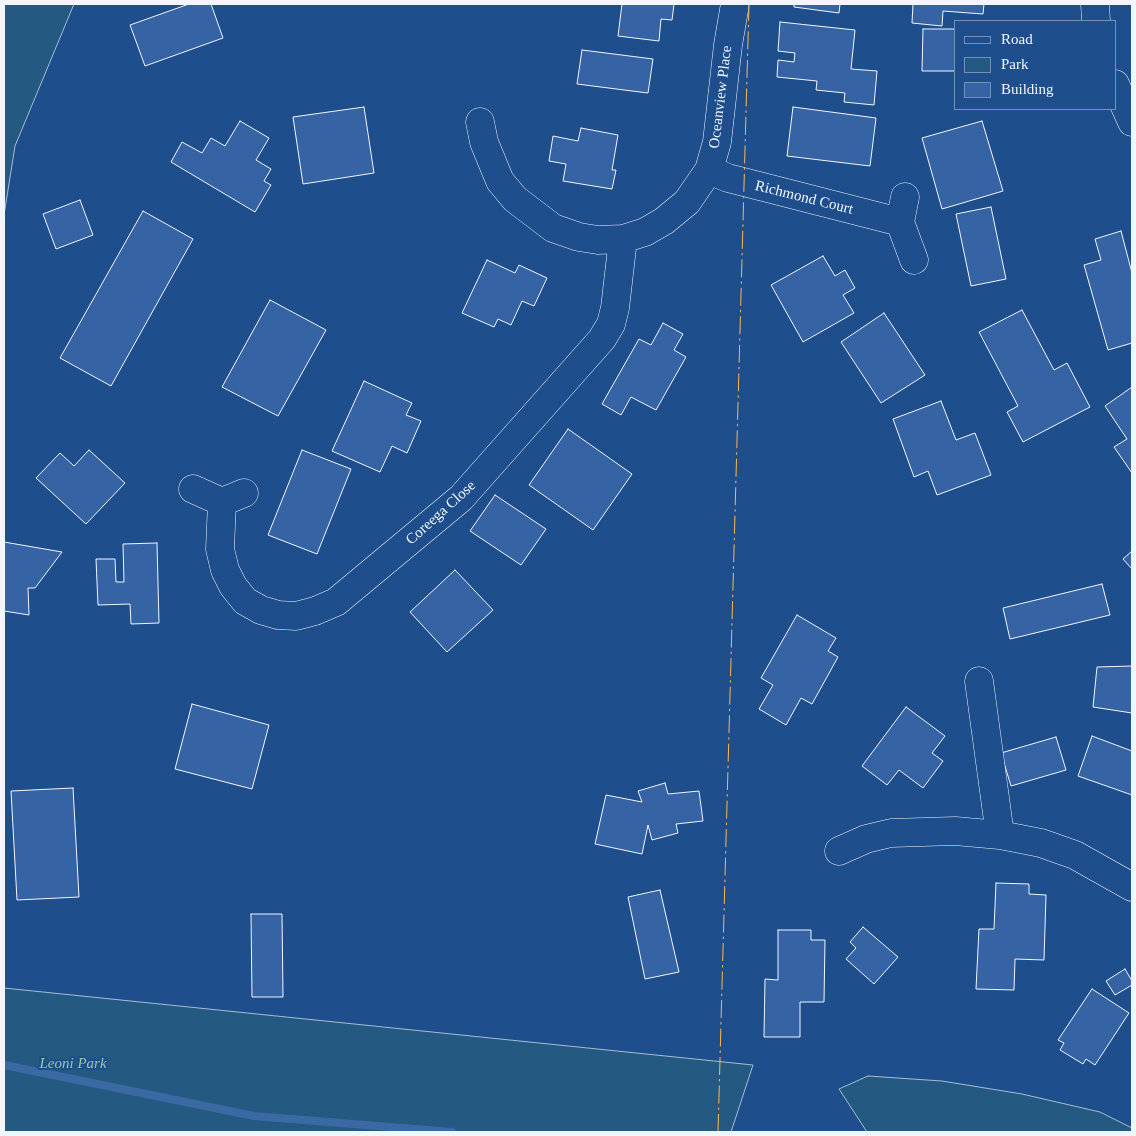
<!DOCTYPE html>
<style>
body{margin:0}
#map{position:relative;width:1136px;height:1136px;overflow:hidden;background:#1f4e8c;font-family:"Times New Roman",serif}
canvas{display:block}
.frame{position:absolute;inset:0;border:5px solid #f2f6ff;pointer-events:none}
.legend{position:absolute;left:954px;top:20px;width:162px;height:90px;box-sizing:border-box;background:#1f4e8c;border:1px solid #7391ba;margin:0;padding:6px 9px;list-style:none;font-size:15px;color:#f2f6ff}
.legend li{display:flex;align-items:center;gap:10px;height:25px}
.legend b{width:25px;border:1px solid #7391ba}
</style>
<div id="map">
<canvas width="1136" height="1136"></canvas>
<div class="frame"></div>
<ul class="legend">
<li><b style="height:6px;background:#1f4e8c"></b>Road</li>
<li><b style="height:14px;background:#245a82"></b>Park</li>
<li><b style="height:14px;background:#3563a3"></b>Building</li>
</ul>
</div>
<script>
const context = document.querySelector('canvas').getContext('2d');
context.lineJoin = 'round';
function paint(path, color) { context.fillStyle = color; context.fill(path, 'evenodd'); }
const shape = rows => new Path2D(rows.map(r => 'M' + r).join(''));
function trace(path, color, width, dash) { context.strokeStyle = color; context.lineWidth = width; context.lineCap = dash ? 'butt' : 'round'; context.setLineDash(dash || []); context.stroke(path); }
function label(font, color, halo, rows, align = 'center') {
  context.font = font + ' "Times New Roman",serif'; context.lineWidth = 4; context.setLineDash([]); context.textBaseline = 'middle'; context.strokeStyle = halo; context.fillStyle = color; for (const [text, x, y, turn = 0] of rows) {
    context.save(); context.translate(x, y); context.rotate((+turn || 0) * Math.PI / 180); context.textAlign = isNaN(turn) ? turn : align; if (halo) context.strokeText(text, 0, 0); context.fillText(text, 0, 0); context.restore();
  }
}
const green = shape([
 [4,4,74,4,15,146,4,215,4,4],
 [4,988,753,1065,731,1132,4,1132,4,988],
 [868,1076,942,1081,1022,1094,1100,1112,1132,1128,1132,1132,867,1132,839,1089,868,1076]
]);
paint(green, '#245a82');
trace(green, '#a8bbd7', 1);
trace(shape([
 [4,1065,254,1116,452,1132]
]), '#3b69a3', 8);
const building = shape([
 [189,4,211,4,223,38,145,66,130,25,189,4],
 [622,4,674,4,672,20,661,19,659,41,618,36,622,4],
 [794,4,840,4,839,13,794,7,794,4],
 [913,4,984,4,983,14,943,11,942,26,912,23,913,4],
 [780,22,855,30,851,69,877,71,874,105,844,102,845,93,816,90,817,81,777,77,778,60,794,62,795,53,778,51,780,22],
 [923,29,955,29,955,71,922,71,923,29],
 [582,50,653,59,648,93,577,84,582,50],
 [364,107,374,173,303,184,293,117,364,107],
 [793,107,876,118,870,166,787,156,793,107],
 [240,121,269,138,256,160,271,169,264,181,271,185,255,212,171,162,182,142,202,153,211,138,225,146,240,121],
 [982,121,1003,191,942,209,922,138,982,121],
 [581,128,618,135,612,170,616,170,612,189,563,181,566,164,549,161,553,136,578,141,581,128],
 [80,200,93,235,56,249,43,214,80,200],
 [991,207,1006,279,971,286,956,214,991,207],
 [143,211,193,239,111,386,60,358,143,211],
 [1121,231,1132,273,1132,343,1108,350,1084,265,1101,260,1095,239,1121,231],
 [823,256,835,276,845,270,855,288,843,295,854,313,803,342,771,285,823,256],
 [487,260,515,273,519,265,547,278,534,306,522,301,511,325,498,319,494,327,462,313,487,260],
 [270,300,326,330,278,416,222,387,270,300],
 [1022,310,1054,370,1067,363,1090,407,1023,442,1007,412,1018,406,979,332,1022,310],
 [884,313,925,375,881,403,841,342,884,313],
 [663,323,683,334,674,350,686,357,656,410,631,397,621,415,602,404,639,339,651,345,663,323],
 [364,381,412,403,406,415,421,421,407,453,392,446,380,472,332,451,364,381],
 [1132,387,1132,473,1114,447,1127,439,1105,406,1132,387],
 [941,401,956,440,975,433,991,475,937,495,928,471,914,477,893,419,941,401],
 [568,429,632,474,593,530,529,485,568,429],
 [89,450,125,483,86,524,36,478,60,453,74,466,89,450],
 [302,450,351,469,317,554,268,535,302,450],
 [495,495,546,529,521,565,470,531,495,495],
 [4,542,62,552,35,588,28,588,29,615,4,611,4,542],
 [157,543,159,623,131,624,130,604,98,605,96,559,115,559,116,582,124,582,123,544,157,543],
 [1132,551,1132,569,1123,559,1132,551],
 [455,570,493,610,447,652,410,612,455,570],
 [1102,584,1110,615,1010,639,1003,608,1102,584],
 [797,615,836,638,828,651,838,657,812,704,801,698,786,725,759,709,773,685,761,678,797,615],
 [1132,666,1132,713,1093,707,1097,667,1132,666],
 [192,704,269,725,252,789,175,769,192,704],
 [906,707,945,736,932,753,943,761,923,788,899,770,887,785,862,766,906,707],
 [1092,736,1132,751,1132,795,1078,776,1092,736],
 [1056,737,1066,770,1011,786,1001,753,1056,737],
 [665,783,668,794,699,791,703,821,676,824,678,833,652,840,648,825,642,854,595,844,606,795,642,802,638,791,665,783],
 [73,788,79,897,17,900,11,791,73,788],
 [996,883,1029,884,1029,894,1046,895,1044,960,1015,959,1014,990,976,989,979,929,994,929,996,883],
 [660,890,679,972,645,979,628,897,660,890],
 [251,914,282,914,283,997,252,997,251,914],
 [863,927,898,957,874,984,846,959,856,948,850,942,863,927],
 [778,930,811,930,811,940,825,940,824,1002,800,1002,800,1037,764,1037,765,979,778,980,778,930],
 [1125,969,1132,981,1132,985,1115,995,1106,981,1125,969],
 [1092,989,1129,1013,1095,1065,1086,1059,1083,1064,1060,1050,1064,1043,1058,1040,1092,989]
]);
paint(building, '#3563a3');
trace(building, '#f2f6ff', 1);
const minor = shape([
 [1095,4,1096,21],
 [1115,84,1132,122],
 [480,122,484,142,500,181,515,199,553,228,579,237,598,240,623,239,645,232,664,221,687,202,709,170,717,142,728,45,735,4],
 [709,170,728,178,900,222],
 [905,197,900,222,914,260],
 [193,489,222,502,244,493],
 [222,502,220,549,225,570,233,586,245,601,261,610,278,615,296,616,315,611,336,602,461,498,602,339,611,324,615,308,623,239],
 [979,681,1000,835],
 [839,851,866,839,891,833,955,831,1000,835,1041,843,1075,855,1132,887]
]);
trace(minor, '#f2f6ff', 29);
trace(minor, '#1f4e8c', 28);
trace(shape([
 [718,1132,749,4]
]), '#ffb74d', 1, [18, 4, 2.5, 4]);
label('15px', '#f2f6ff', '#1f4e8c', [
 ["Oceanview Place",721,97,-83],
 ["Richmond Court",804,198,14],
 ["Coreega Close",441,513,-42]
]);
label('italic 15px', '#97c8a6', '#1f4e8c', [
 ["Leoni Park",73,1064]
]);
</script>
